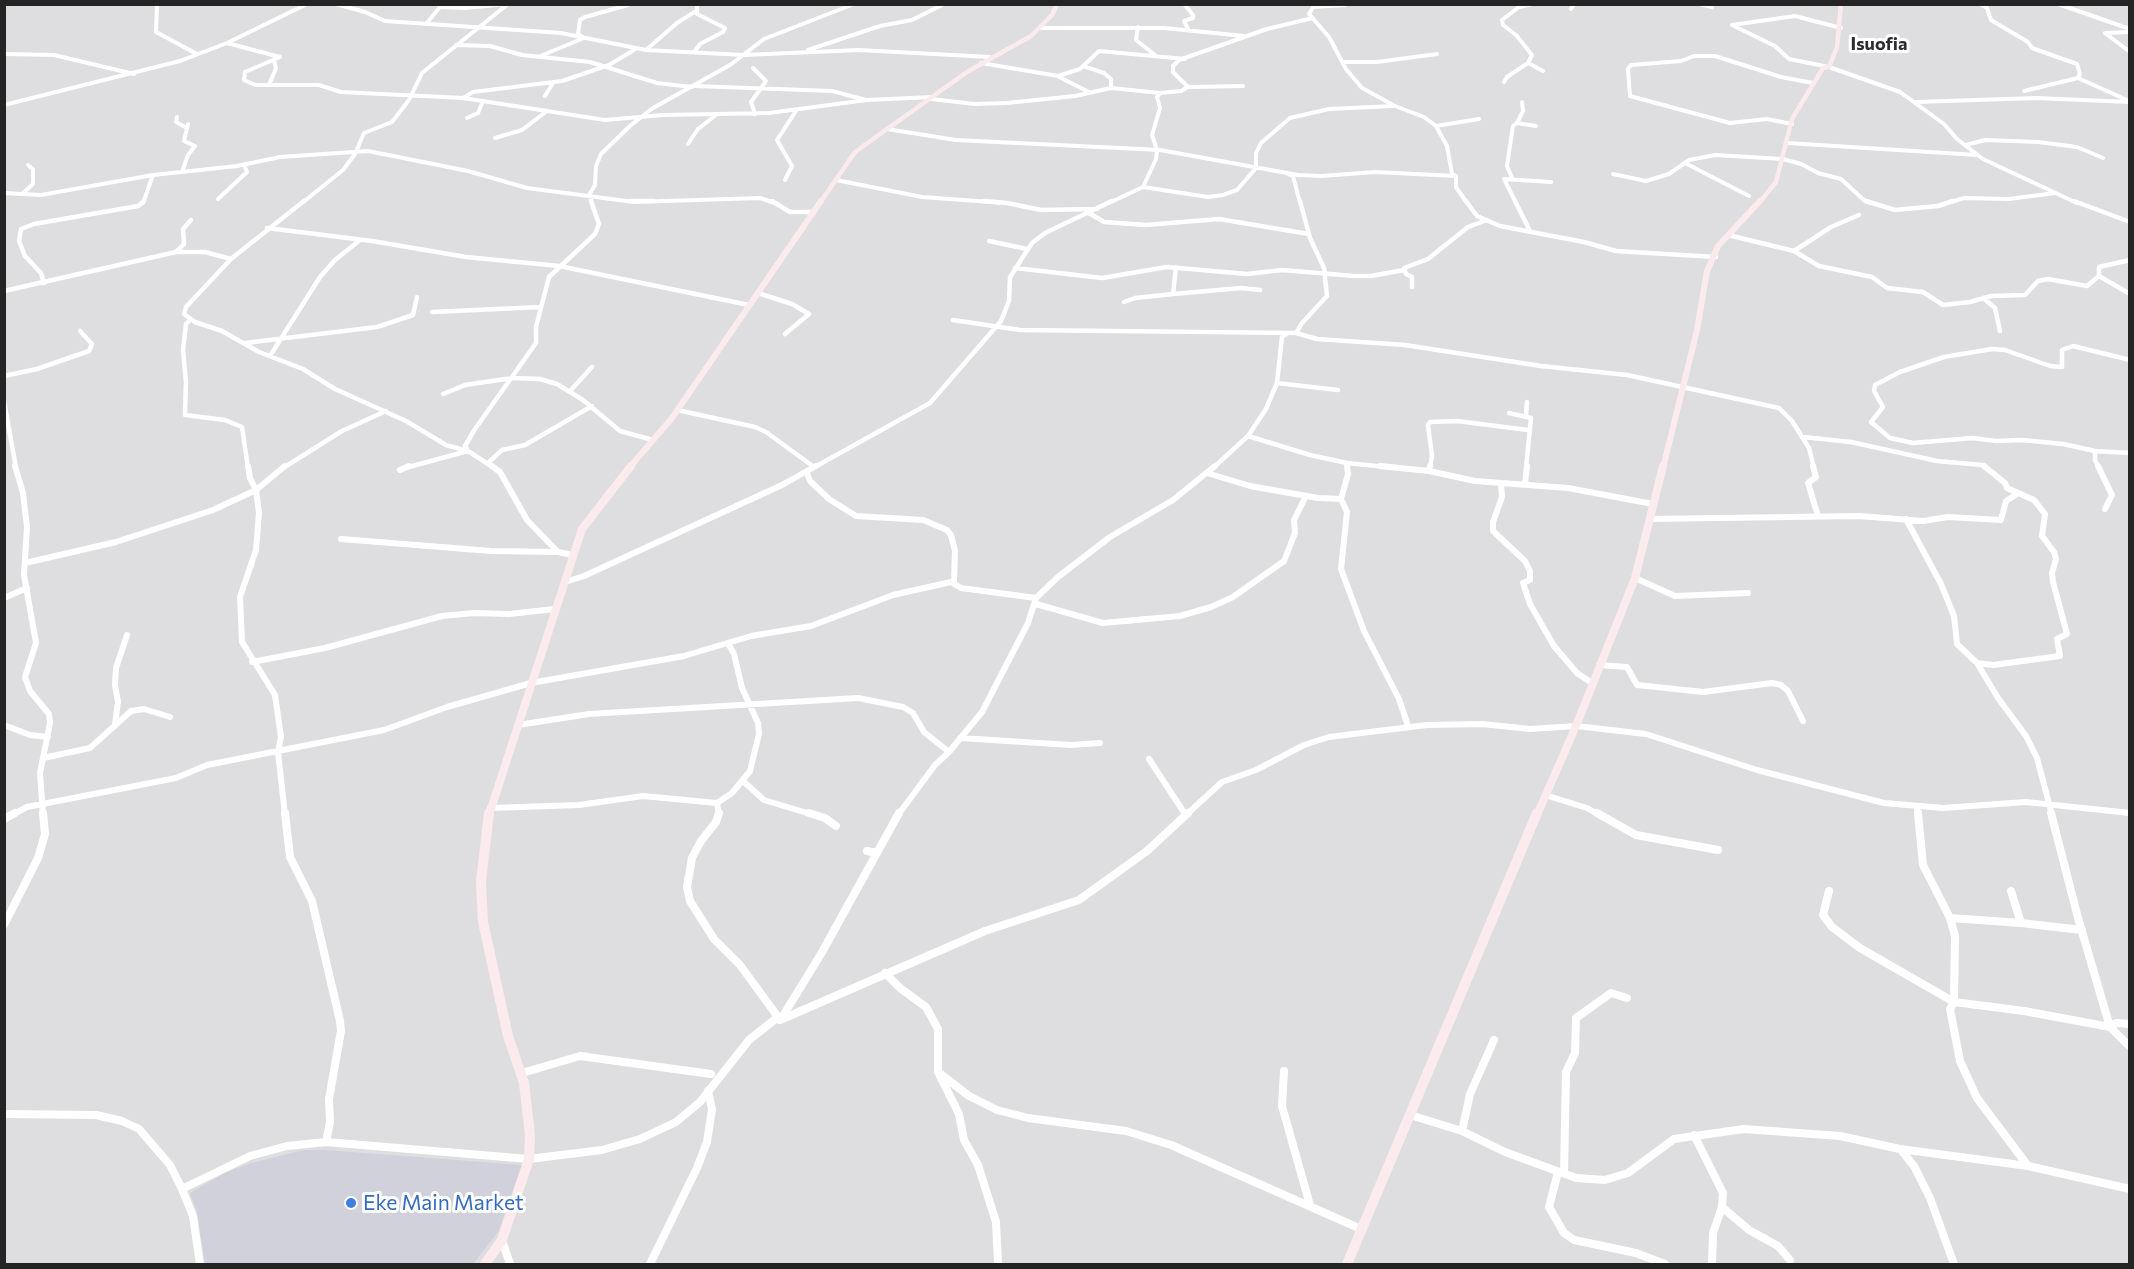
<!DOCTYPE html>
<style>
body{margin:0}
#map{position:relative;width:2134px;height:1269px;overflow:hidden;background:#dedee0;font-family:Commissioner,sans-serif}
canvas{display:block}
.frame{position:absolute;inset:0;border:6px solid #242425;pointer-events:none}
</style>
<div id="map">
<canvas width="2134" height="1269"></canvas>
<div class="frame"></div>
</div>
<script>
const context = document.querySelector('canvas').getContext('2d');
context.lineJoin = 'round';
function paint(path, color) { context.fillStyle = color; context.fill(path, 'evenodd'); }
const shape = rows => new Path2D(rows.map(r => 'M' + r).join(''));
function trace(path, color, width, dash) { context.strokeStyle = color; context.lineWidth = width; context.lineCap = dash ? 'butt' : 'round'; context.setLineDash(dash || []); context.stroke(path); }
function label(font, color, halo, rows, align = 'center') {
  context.font = font + ' Commissioner,sans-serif'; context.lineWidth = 6; context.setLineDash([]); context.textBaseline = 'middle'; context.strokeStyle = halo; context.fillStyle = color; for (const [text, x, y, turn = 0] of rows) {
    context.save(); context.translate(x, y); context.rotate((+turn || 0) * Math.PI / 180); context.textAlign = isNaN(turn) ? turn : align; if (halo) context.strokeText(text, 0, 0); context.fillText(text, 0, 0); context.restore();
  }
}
paint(shape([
 [304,1150,325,1150,522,1165,498,1232,473,1264,205,1264,197,1212,190,1193,225,1173,251,1163]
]), '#d0d1da');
trace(shape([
 [157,4,156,32,197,54],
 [336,4,365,12,385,21,561,33,646,50,744,55,859,50,990,57],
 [1184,4,1193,15,1193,18,1184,21,1188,29],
 [1315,4,1309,14,1329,37,1346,69,1362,88,1395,106,1424,117,1436,126,1447,146,1452,174,1456,176,1456,187,1467,203],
 [1699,4,1712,7],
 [1980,4,1987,8,1991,20,2028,42,2032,48,2077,64,2080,74,2078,78,2129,101],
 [2058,4,2130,29],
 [1313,7,1345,5],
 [1571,9,1574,4],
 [426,24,440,7,465,8,507,4],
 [1138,27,1136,40,1155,55],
 [1040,28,1164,28,1244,36],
 [1841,28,1795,16,1732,25,1775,46,1789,59,1829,67,1900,92,1944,124,1957,139,1983,159,2077,203],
 [2130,32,2105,33,2130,52],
 [227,43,280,57,245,72,244,80,255,85,319,85,341,92,463,98,605,120,663,115,769,113,867,100,933,97],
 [456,45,490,46,522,55,590,62,657,83,692,87],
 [646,50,677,23,696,11],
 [808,50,880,26,912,20,944,4],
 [694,52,700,44,723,32,725,28,697,14,697,4],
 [4,54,54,55,134,74],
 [538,57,584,38,578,34,580,20,585,17,628,5],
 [1343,62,1377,62,1437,54],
 [981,63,1058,76,1080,69,1099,51,1185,59],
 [1528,63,1543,71],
 [1083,66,1104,73,1111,79,1111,88],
 [753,68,766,81,751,102,755,114],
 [1059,77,1089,92],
 [1504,82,1507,77,1528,63,1532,55,1516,35,1503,25,1502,20,1519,7,1533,4],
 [269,85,276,68,274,61],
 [695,86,832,91,866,100],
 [1188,87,1243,86],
 [2024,91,2078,78],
 [1160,93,1181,91,1188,87,1173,72,1173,66,1179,60,1267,29,1313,18],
 [545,96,553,83],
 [463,98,473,92,562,81,609,65,634,50],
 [931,99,975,104,1007,103,1075,96,1111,88,1160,93,1157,97,1160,108,1152,135,1157,150,1156,159,1143,187,1109,203],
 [1916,102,2036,98,2130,102],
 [4,105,180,61,227,43,307,4],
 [177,117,176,122,187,128],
 [467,118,478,113,483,101],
 [1517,123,1523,111,1522,102],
 [1792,124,1767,119,1730,123,1630,96,1628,69,1631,65,1681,61,1694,56,1715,56,1781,77,1813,83],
 [1436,126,1479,119],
 [887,129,956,140,1160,150,1298,175,1322,176,1375,172,1456,176],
 [495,138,522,130,547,111],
 [1787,143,1977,155],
 [688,144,698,129,716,115],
 [1966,145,1985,140,2038,142,2077,147,2103,158],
 [1685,163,1749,196],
 [182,172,188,155,195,146,184,141,188,124],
 [1288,174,1293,176,1300,203],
 [1613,174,1646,181,1669,174,1689,160,1715,155,1783,159,1801,164,1818,173,1841,179,1865,201,1871,203],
 [1512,178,1507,166,1513,126,1517,123,1536,126],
 [785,180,792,166,777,140,796,111],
 [836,180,922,197,1005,203],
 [1143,187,1208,197,1223,195,1237,190,1256,168,1256,153,1261,143,1290,118,1329,109,1393,106],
 [4,193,41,195,153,175,237,166,280,157,368,151,468,171,527,188,634,202,760,198,775,203],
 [23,193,33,184,33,169,28,165],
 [589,195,595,185,596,166,601,154,631,125,653,108,730,65,764,39,854,4],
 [589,195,592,203],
 [218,199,247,172,244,164],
 [143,203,153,175],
 [302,203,343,170,355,154,364,133,392,122,409,100,422,73,508,4],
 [1516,203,1504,179,1551,182],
 [1948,203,1964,198,2009,199,2055,193]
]), '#fff', 4);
trace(shape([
 [304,201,231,259,186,307,184,314,195,322,222,331,259,352,303,369,335,389,406,421,446,445,468,451,494,468],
 [629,201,654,201],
 [772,201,790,212,814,212],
 [984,201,1007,203,1041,210,1097,209],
 [1466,201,1477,216,1500,226,1584,242,1616,251,1716,257],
 [1515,201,1530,231],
 [1866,201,1895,210,1938,206,1953,201],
 [2074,201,2130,222],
 [1089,213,1104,222,1146,225,1219,219,1309,234],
 [267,228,372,241,466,257,559,266,749,305],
 [1728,235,1794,251,1819,266,1872,277,1887,288,1923,292,1943,305,1970,302,1991,296,2025,295,2038,281,2048,279,2087,286,2099,276,2099,267,2130,260],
 [989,241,1027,249],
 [1794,251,1831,227,1859,215],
 [176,252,184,244,183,229,191,220],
 [1015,268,1102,278,1167,267,1247,274,1282,270,1354,276,1371,276,1404,270],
 [2099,276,2130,294],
 [44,283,41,273,25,256,19,241,21,229,34,224,138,206,144,201],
 [1412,287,1412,277,1406,274,1404,268,1428,259,1468,227,1487,220],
 [4,291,176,252,205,252,231,259],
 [758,293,792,304,809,314,785,334],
 [1173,294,1176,267],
 [1983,298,1995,308,2000,331],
 [1124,302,1135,298,1173,294,1241,288,1260,290],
 [432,312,540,307],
 [191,319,186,324,183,350,186,382,185,415,225,420,242,427,248,468],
 [953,320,1020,330,1296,333,1317,339,1405,345,1541,366,1627,375,1779,408,1792,421,1809,448,1814,468],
 [1296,333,1302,323,1327,296,1324,268,1310,238,1300,201],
 [245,343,377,327,413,315,417,297],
 [270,356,320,277,335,260,360,240],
 [2130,360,2073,346,2062,350,2062,367,2050,366,2005,350,1992,349,1944,357,1900,372,1875,385,1874,391,1883,407,1871,422,1890,438,1913,443,1973,438,1996,441,2022,440,2063,444,2095,451,2130,453],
 [4,376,37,369,89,351,92,344,80,331],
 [1277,383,1338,390],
 [570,391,592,367],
 [443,394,465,385,512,378,540,379,557,384,583,400,620,431,653,440],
 [4,401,16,468],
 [677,410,755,427,766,432,814,467],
 [1509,413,1531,418,1526,468],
 [1526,415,1527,402],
 [1248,436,1310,455,1347,463,1396,468],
 [1803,437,1851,442,1937,461,1982,465,1986,468],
 [2095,451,2095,460,2099,468],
 [488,463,502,450,525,445,592,406],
 [1347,463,1347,468],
 [283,468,342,431,386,411],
 [405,468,468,451,465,446,475,429,536,343,536,327,549,277,595,234,599,224,591,201],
 [813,468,930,403,1001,321,1009,301,1010,277,1032,243,1045,233,1112,201],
 [1213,468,1248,436,1266,409,1277,383,1282,337,1288,333],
 [1430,468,1432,456,1428,425,1430,422,1457,421,1528,430]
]), '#fff', 4.5);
trace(shape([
 [15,466,23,493,27,527,24,575,36,643,25,677,30,691,49,714,50,723,40,773,43,815],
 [248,466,250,478,256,490,259,513,256,550,240,597,242,642,275,695,281,737,278,752,285,815],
 [492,466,500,472,527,520,558,552,573,555],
 [1347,466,1348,474,1341,499,1347,512,1341,569,1364,631,1399,699,1408,726],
 [1380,466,1429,471,1475,481,1568,488,1653,504],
 [1813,466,1816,477,1808,483,1818,516],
 [2098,466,2112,495,2105,509],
 [400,470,409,466],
 [1429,471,1430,466],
 [807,473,810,481,829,499,856,516,923,520,947,530,951,535,955,551,954,582],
 [1207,473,1250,486,1318,498,1341,499],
 [1501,483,1502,497,1493,522,1493,531,1525,561,1530,571,1530,580,1523,583,1530,604,1554,646,1577,673,1592,683],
 [1525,484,1527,466],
 [1649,519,1859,516,1923,521,1948,517,2001,520,2006,501,2017,494],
 [1906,519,1941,584,1954,616,1957,644,1977,663,1998,698,2026,736,2037,758,2052,815],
 [341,539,491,551,558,552],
 [25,563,116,542,213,510,256,490,285,466],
 [1635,578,1675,596,1748,593],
 [565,582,584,576,782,485,816,466],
 [4,598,27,588],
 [1036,604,1103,623,1180,616,1211,607,1233,597,1284,561,1295,533,1294,520,1306,496],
 [252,662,325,648,442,616,474,613,509,614,555,609],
 [1977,663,1993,665,2060,656,2057,639,2067,634,2053,582,2052,573,2056,559,2054,552,2042,536,2045,514,2034,500,2007,488,2005,483,1984,466],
 [1599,665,1627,667,1637,685,1703,692,1772,683,1781,685,1788,691,1803,721],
 [115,724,118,702,115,685,116,668,127,635],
 [4,725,30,735,48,737],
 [518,725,589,714,858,698,903,707,913,713,924,732,949,752],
 [960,738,1071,745,1100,743],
 [43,758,90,748,131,711,144,709,170,717],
 [1149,759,1185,814],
 [743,781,764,800,814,815],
 [1545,795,1587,808,1599,815],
 [717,803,719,815],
 [490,808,579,805,643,796,717,803,732,793,750,771,759,734,758,723,742,688,734,654,728,643],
 [1917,808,1918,815],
 [12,815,27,807,176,778,207,765,384,730,447,707,531,683,684,656,751,636,811,626,893,595,951,582,961,588,1036,598],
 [898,815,935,765,949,752,982,712,1028,623,1036,598,1058,577,1110,537,1173,500,1215,466],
 [1186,815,1222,782,1256,770,1304,745,1329,737,1427,725,1482,724,1530,729,1576,726,1646,734,1757,770,1884,803,1943,808,2026,802,2130,813]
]), '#fff', 6);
trace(shape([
 [285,813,290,857,312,901,340,1021,341,1031,329,1099,330,1122,326,1142],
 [719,813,716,822,701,841,692,858,687,887,690,901,714,939,740,965,778,1017],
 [809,813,825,818,836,826],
 [1597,813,1636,835,1718,850],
 [1918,813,1923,865,1950,918,1955,936,1954,1002,1950,1009,1960,1061,1977,1098,2028,1166],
 [2051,813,2078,918,2110,1027,2116,1023,2130,1024],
 [4,819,15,813],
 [867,851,877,853],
 [1829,891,1823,915,1832,927,1860,948,1954,1002,2024,1011,2110,1027,2130,1047],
 [2011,891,2021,923,2082,930],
 [1950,918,2021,923],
 [4,925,38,858,45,834,43,813],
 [885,973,900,988,926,1007,938,1029,938,1072,959,1114,964,1140,978,1165,996,1222,998,1264],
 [781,1019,821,954,899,813],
 [1284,1071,1282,1106,1310,1205],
 [938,1072,969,1096,997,1110,1028,1118,1126,1131,1171,1145,1361,1229],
 [522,1073,580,1056,711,1074],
 [4,1114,96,1115,122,1121,139,1129,170,1165,182,1189,193,1216,200,1264],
 [1410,1115,1462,1131,1505,1152,1576,1178,1605,1180,1628,1173,1674,1139,1744,1129,1840,1136,1900,1149,2028,1166,2130,1189],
 [1462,1131,1470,1094,1494,1040],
 [1694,1135,1723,1193,1722,1207,1713,1233,1712,1264],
 [1901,1150,1914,1166,1930,1198,1954,1264],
 [1558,1172,1549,1207,1564,1233,1574,1240,1636,1253,1665,1264],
 [1564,1173,1566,1072,1575,1053,1576,1018,1611,993,1627,998],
 [182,1189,250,1156,287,1146,326,1142,529,1159,602,1150,640,1139,676,1122,700,1102,749,1040,778,1017,780,1020,985,931,1079,900,1147,851,1188,813],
 [1722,1207,1749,1230,1778,1246,1790,1260],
 [502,1240,510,1264],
 [650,1264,697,1168,707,1142,712,1109,708,1091]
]), '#fff', 8);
trace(shape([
 [820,203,855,152,967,72,1031,36,1052,15,1057,4],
 [1759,203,1776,182,1792,119,1823,68,1829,67,1837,47,1841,4]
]), '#fcebed', 4.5);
trace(shape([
 [629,468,672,418,821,201],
 [1663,468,1697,330,1707,271,1718,246,1760,201]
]), '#fcebed', 6);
trace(shape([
 [489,815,582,529,631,466],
 [1537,815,1576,726,1635,578,1663,466]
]), '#fcebed', 8);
trace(shape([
 [485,1264,502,1240,529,1159,530,1135,524,1083,508,1036,483,922,481,881,489,813],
 [1347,1264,1537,813]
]), '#fcebed', 10);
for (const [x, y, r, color] of [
 [351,1203,6,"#3f7fe0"]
]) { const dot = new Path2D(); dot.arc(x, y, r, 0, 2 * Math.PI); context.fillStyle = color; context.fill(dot); trace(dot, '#fff', 2); }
label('bold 18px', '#2d2d2f', '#fff', [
 ["Isuofia",1879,44]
]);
label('21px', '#366cbe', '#fff', [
 ["Eke Main Market",363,1203]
], 'left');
</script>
